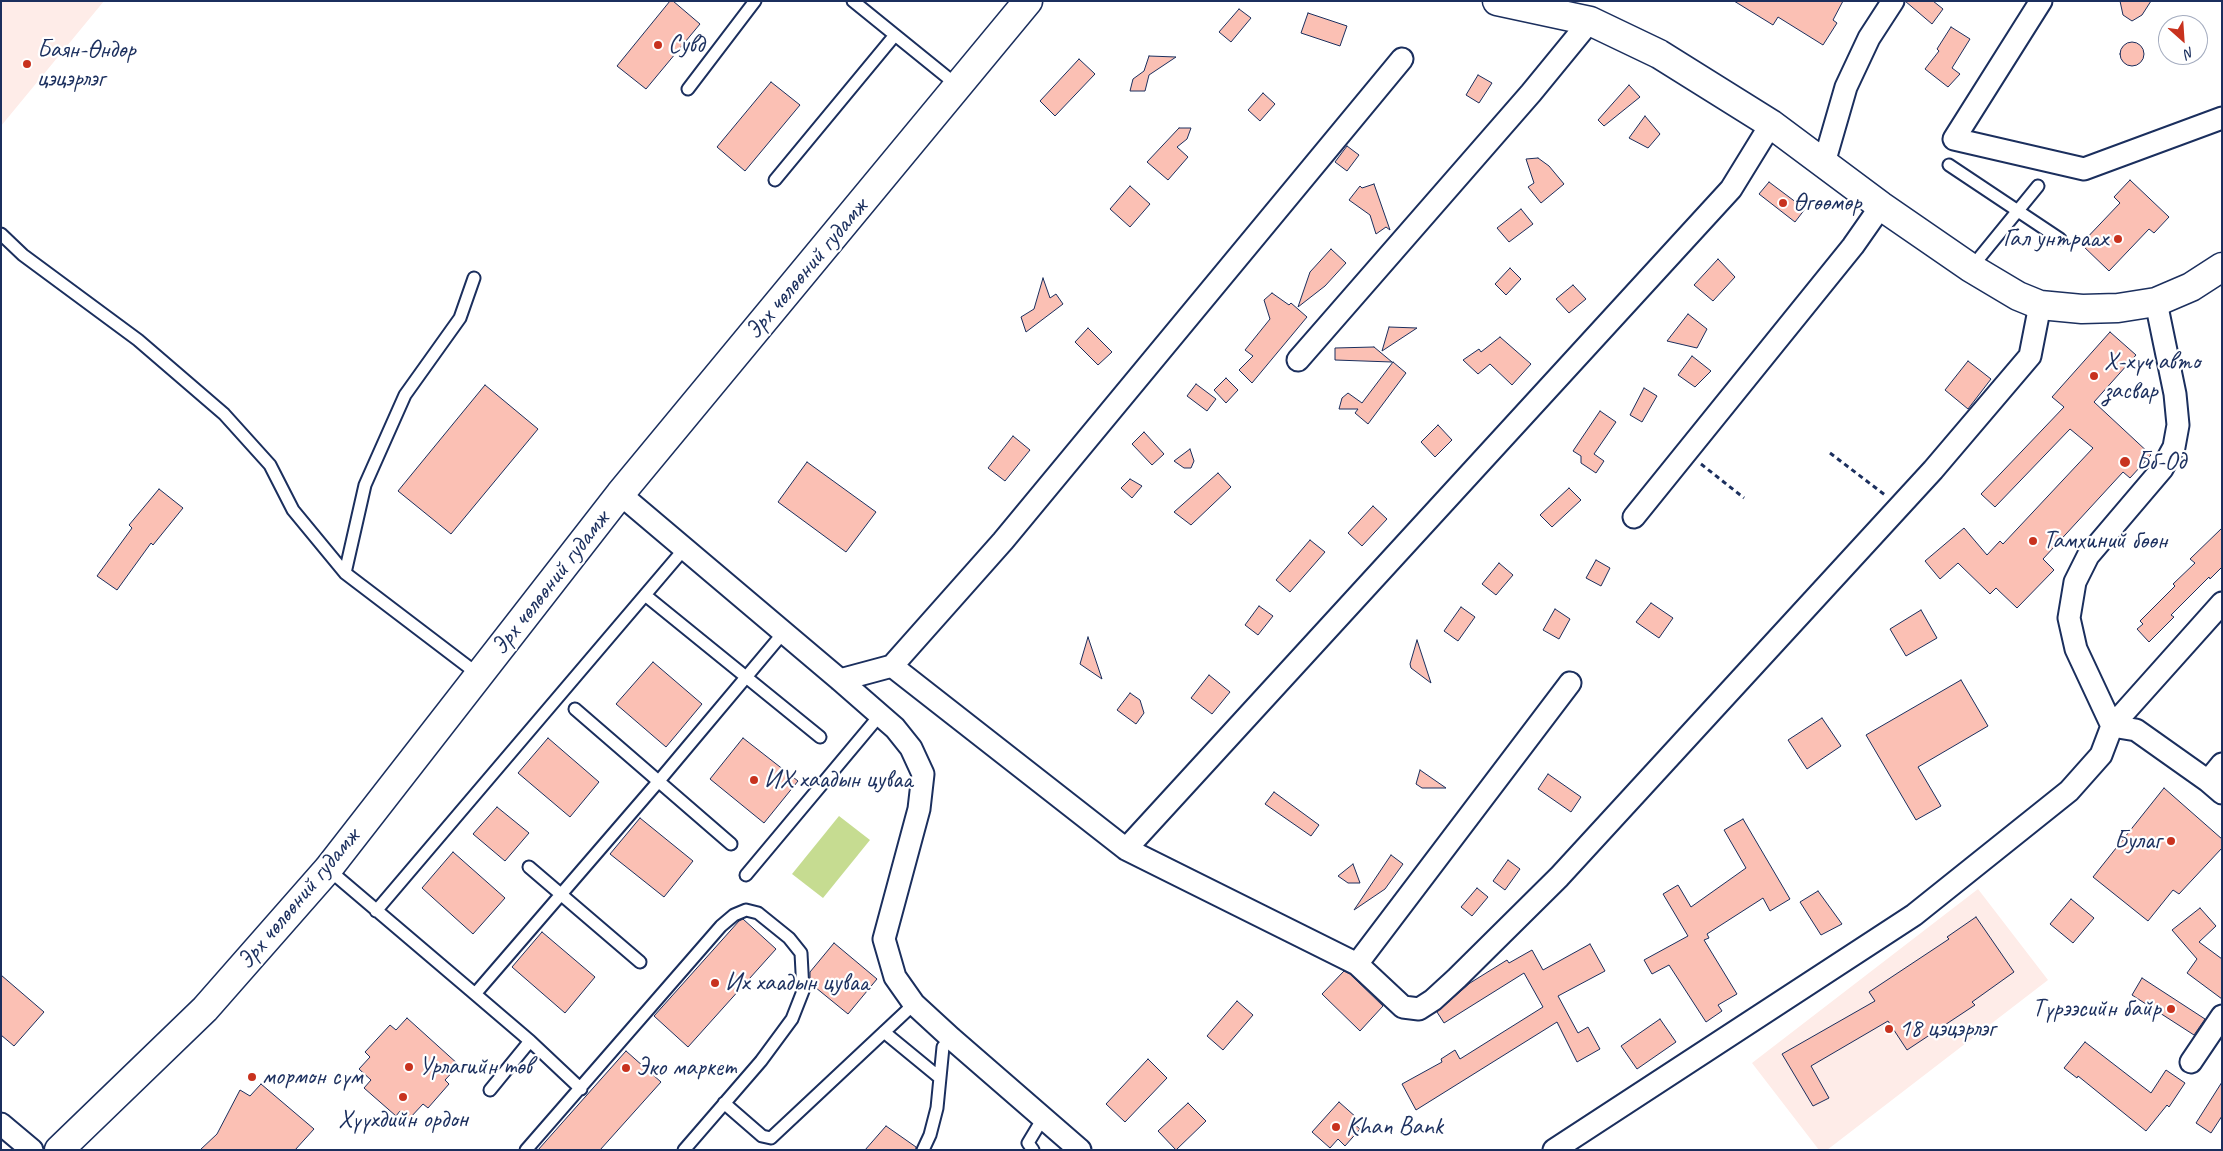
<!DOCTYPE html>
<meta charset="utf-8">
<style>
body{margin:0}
#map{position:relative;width:2223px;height:1151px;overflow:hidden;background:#fff;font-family:Caveat,sans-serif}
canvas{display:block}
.frame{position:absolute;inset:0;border:2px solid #1b2f5e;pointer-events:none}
.north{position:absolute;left:2158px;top:15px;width:50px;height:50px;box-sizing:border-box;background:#fff;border:1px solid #a4acbf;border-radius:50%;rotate:154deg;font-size:14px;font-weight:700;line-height:20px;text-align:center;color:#1b2f5e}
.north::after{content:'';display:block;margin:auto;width:18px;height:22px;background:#c8321e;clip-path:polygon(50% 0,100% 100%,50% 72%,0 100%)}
</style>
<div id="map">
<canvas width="2223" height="1151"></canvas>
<div class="frame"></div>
<div class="north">N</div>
</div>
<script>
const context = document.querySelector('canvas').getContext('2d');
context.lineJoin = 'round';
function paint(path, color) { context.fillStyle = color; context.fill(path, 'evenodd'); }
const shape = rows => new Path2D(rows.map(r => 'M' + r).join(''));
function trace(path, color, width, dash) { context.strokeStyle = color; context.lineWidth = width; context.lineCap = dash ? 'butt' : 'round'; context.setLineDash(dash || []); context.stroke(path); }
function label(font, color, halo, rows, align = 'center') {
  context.font = font + ' Caveat,sans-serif'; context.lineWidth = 4.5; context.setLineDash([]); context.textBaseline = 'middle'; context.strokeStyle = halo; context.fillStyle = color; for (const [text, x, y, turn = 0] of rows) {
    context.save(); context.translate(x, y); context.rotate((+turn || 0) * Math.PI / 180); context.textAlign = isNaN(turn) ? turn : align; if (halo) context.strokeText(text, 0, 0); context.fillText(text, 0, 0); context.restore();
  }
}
paint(shape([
 [1,1,104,1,1,126],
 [1978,889,2048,980,1827,1150,1819,1150,1752,1063]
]), '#feece8');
paint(shape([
 [839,816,870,840,823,898,792,874]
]), '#c6dc91');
const building = shape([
 [670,1,673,1,700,24,646,89,617,66,670,1],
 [1734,1,1843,1,1833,20,1837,23,1823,45,1778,17,1773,25,1734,1],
 [1905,1,1933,1,1943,9,1932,24,1905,1],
 [2120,1,2151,1,2142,15,2132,21,2123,15,2120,1],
 [1239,9,1251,18,1231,42,1219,32,1239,9],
 [1308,13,1347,26,1340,46,1301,33,1308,13],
 [1951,27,1970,39,1952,68,1960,74,1948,87,1925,69,1939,51,1937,49,1951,27],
 '2120 54a12 12 0 1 1 24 0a12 12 0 1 1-24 0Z',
 [1149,56,1176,57,1149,75,1145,91,1130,91,1133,79,1144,71,1149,56],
 [1079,59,1095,74,1055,116,1040,101,1079,59],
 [1478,75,1492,83,1479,103,1466,95,1478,75],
 [771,82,800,105,745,171,717,147,771,82],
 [1629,85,1640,97,1604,126,1598,120,1629,85],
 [1263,93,1275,104,1260,121,1248,110,1263,93],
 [1645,116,1660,134,1648,148,1629,138,1645,116],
 [1179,128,1191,128,1187,139,1177,147,1188,157,1168,180,1147,162,1179,128],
 [1347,146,1359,155,1347,171,1335,162,1347,146],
 [1538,158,1549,166,1564,184,1541,203,1528,187,1534,183,1526,159,1538,158],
 [2130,180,2169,217,2154,233,2149,229,2109,271,2081,244,2120,203,2114,197,2130,180],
 [1769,182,1805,209,1795,222,1759,194,1769,182],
 [1374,184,1390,230,1386,227,1376,234,1370,215,1349,200,1360,186,1362,188,1374,184],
 [1130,186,1150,204,1130,227,1110,209,1130,186],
 [1521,209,1533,224,1509,242,1497,228,1521,209],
 [1331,249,1346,263,1325,286,1298,307,1310,272,1331,249],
 [1718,259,1735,277,1713,301,1694,285,1718,259],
 [1510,268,1521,279,1506,295,1495,284,1510,268],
 [1043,278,1050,298,1056,294,1063,304,1026,332,1021,317,1034,309,1043,278],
 [1573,285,1586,299,1569,313,1556,299,1573,285],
 [1272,293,1289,305,1291,303,1307,317,1252,383,1239,370,1253,356,1245,350,1270,319,1264,300,1272,293],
 [1688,314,1707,329,1697,348,1667,341,1688,314],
 [1389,327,1417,328,1382,351,1389,327],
 [1088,328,1112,352,1098,365,1075,342,1088,328],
 [2110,332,2136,355,2094,402,2151,455,2130,478,2123,472,2043,559,2054,570,2017,608,1996,588,1990,594,1958,563,1940,579,1925,561,1964,528,1987,555,2000,541,2003,544,2093,448,2070,429,1995,507,1981,494,2064,407,2052,397,2110,332],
 [1500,337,1531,364,1512,385,1490,364,1478,374,1463,360,1479,349,1481,352,1500,337],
 [1374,347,1392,362,1335,360,1335,348,1374,347],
 [1692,356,1711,371,1695,387,1678,375,1692,356],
 [1968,361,1991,379,1968,409,1945,390,1968,361],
 [1393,362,1406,373,1368,424,1355,413,1358,409,1339,409,1342,398,1348,393,1362,403,1393,362],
 [1226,378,1238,390,1226,403,1214,390,1226,378],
 [1196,384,1216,399,1207,411,1187,396,1196,384],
 [485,385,538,429,451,534,398,491,485,385],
 [1644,388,1657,396,1642,422,1630,415,1644,388],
 [1600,411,1616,422,1594,454,1604,461,1596,473,1581,463,1581,456,1573,451,1600,411],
 [1438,425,1452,440,1435,457,1421,442,1438,425],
 [1144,432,1164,454,1152,465,1132,444,1144,432],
 [1013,436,1030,450,1005,481,988,468,1013,436],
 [1190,449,1194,461,1191,468,1184,468,1174,461,1190,449],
 [807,462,876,512,846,552,778,502,807,462],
 [1218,473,1231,487,1191,525,1174,512,1218,473],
 [1130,479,1142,486,1132,498,1121,488,1130,479],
 [1569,488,1581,500,1552,527,1540,515,1569,488],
 [159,489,183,508,153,545,151,543,117,590,97,576,132,528,129,525,159,489],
 [1373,506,1387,519,1362,546,1348,533,1373,506],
 [2222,528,2222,567,2210,579,2209,577,2171,615,2174,617,2149,642,2137,629,2143,624,2140,621,2175,586,2173,584,2195,563,2190,559,2222,528],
 [1310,540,1325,552,1290,592,1276,580,1310,540],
 [1596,560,1610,568,1601,586,1586,578,1596,560],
 [1499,563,1513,575,1496,595,1482,584,1499,563],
 [1651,603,1673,618,1659,638,1636,622,1651,603],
 [1259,606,1273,616,1258,635,1245,625,1259,606],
 [1461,607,1475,617,1458,641,1444,631,1461,607],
 [1555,609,1570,619,1559,639,1543,630,1555,609],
 [1921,610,1937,638,1906,656,1890,629,1921,610],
 [1088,637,1102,679,1080,664,1088,637],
 [1417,640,1431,683,1411,668,1410,664,1417,640],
 [653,662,702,704,666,747,616,704,653,662],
 [1209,675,1230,692,1212,714,1191,698,1209,675],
 [1961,680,1988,726,1918,767,1941,806,1916,820,1866,735,1961,680],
 [1130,693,1140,700,1144,713,1136,724,1117,710,1130,693],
 [1822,718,1841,746,1807,769,1788,740,1822,718],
 [548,738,599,782,570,817,518,773,548,738],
 [743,738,798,781,764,823,710,779,743,738],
 [1420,770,1446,788,1422,788,1416,784,1420,770],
 [1548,774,1581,797,1571,812,1538,789,1548,774],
 [2164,788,2222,839,2222,848,2179,894,2173,890,2148,921,2093,877,2164,788],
 [1274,792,1319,825,1311,836,1265,804,1274,792],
 [497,807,529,833,505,861,473,834,497,807],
 [640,818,693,861,664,897,610,854,640,818],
 [1743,819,1790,899,1770,911,1763,898,1707,934,1709,938,1704,940,1737,994,1718,1005,1722,1011,1706,1022,1669,965,1652,974,1644,960,1688,936,1663,894,1678,885,1691,907,1746,868,1724,830,1743,819],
 [453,852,505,898,473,934,422,888,453,852],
 [1391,855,1403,864,1385,889,1354,910,1391,855],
 [1508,860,1520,869,1505,890,1493,881,1508,860],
 [1353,864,1360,883,1348,883,1338,876,1353,864],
 [1477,888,1488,897,1472,916,1461,907,1477,888],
 [1818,891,1842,924,1821,935,1800,902,1818,891],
 [2071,899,2094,918,2073,943,2050,924,2071,899],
 [2200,908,2216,926,2199,942,2222,959,2222,999,2187,973,2197,959,2172,930,2200,908],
 [1976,917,2014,972,1972,1002,1975,1005,1907,1050,1888,1021,1811,1066,1829,1098,1813,1106,1782,1054,1875,1001,1869,992,1949,939,1947,937,1976,917],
 [743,919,776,949,688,1047,654,1016,739,921,743,919],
 [542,932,595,977,565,1013,512,967,542,932],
 [834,943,877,979,848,1014,810,983,810,972,834,943],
 [1590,944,1605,971,1558,996,1578,1033,1588,1027,1600,1049,1577,1062,1557,1022,1416,1110,1402,1084,1442,1062,1441,1059,1455,1050,1460,1059,1543,1007,1524,973,1444,1023,1437,1012,1470,983,1507,960,1509,963,1532,950,1543,970,1590,944],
 [1344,971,1350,974,1383,1006,1360,1031,1322,994,1344,971],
 [1,975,44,1012,14,1046,1,1035,1,975],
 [2142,978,2205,1019,2194,1035,2132,995,2142,978],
 [1237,1001,1253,1015,1223,1050,1207,1036,1237,1001],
 [407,1018,459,1065,445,1080,449,1084,428,1108,423,1104,409,1119,400,1111,396,1116,364,1088,371,1080,359,1069,370,1057,365,1052,390,1025,396,1030,407,1018],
 [1660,1019,1676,1042,1637,1069,1621,1046,1660,1019],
 [2085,1042,2151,1093,2166,1070,2185,1083,2169,1107,2167,1105,2146,1131,2078,1076,2077,1078,2064,1068,2085,1042],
 [626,1051,661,1082,600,1150,538,1150,626,1051],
 [1148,1059,1167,1078,1125,1122,1106,1104,1148,1059],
 [2222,1082,2222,1116,2211,1133,2196,1123,2222,1082],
 [261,1084,314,1129,295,1150,200,1150,217,1134,240,1090,250,1096,261,1084],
 [1339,1102,1357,1118,1353,1123,1360,1129,1345,1146,1338,1139,1330,1148,1312,1132,1339,1102],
 [1188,1103,1206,1121,1176,1150,1158,1131,1188,1103],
 [886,1126,916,1147,916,1150,865,1150,886,1126]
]);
paint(building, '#fbc0b4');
trace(building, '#1b2f5e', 1);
const lane = shape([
 [853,1,958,86],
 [688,89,755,1],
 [1949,165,2060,239],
 [775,180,895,35],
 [1,234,23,255,138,340,224,414,270,465,293,510,345,573,479,675],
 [1971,268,2038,186],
 [345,573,365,485,405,395,460,318,474,278],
 [645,595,820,737],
 [575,709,731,844],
 [529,867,640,962],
 [328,869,475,994,658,782,784,632],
 [746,875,880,715],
 [376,911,685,548],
 [475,994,530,1041,581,1089],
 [884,1032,940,1078],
 [490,1090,530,1041],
 [724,1103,762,1136,771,1138,914,1004],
 [526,1150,721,926,734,915,746,910,758,913,789,938,801,953,803,991,792,1019,761,1061,684,1150],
 [923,1150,930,1135,937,1108,943,1047,951,1038],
 [1033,1150,1028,1143,1043,1118]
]);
const street = shape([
 [2041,1,1954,139,2084,169,2222,118],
 [1824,163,1846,87,1869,38,1893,1],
 [1298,360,1531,93,1590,21],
 [620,494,840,680,895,728,911,748,923,774,919,809,884,939,895,977,914,1004,951,1038,1080,1150],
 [1634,517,1853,246,1881,206],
 [892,666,1126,849,1357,964,1403,1007,1419,1009,1433,1000,1457,978,1559,877,1933,470,2030,356,2040,305],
 [840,680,892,666,1003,541,1402,59],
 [2112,726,2222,603],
 [2112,726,2136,730,2208,781,2222,793],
 [2208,781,2222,764],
 [1126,849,1731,189,1771,124],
 [1357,964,1570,683],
 [2191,1062,2222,1016],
 [1,1124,32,1150],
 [1554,1150,1914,915,2069,791,2101,755,2112,726,2076,649,2069,618,2075,582,2088,556,2162,469,2174,447,2178,425,2175,394,2156,302]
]);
const secondary = shape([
 [1497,1,1590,21,1659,54,1771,124,1881,206,1971,268,2018,296,2040,305,2082,309,2118,308,2156,302,2191,287,2222,267],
 [59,1150,205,1009,328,869,620,494,1028,1]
]);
trace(lane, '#1b2f5e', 15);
trace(street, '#1b2f5e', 25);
trace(secondary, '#1b2f5e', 31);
trace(shape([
 [1830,453,1885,495],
 [1701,464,1744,498]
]), '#1b2f5e', 3, [5, 4]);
trace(lane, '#fff', 11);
trace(street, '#fff', 21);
trace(secondary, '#fff', 28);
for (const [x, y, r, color] of [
 [658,45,5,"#c8321e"],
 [27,64,5,"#c8321e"],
 [1783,203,5,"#c8321e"],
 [2118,239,5,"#c8321e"],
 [2094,376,5,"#c8321e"],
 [2125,462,6,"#c8321e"],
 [2033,541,5,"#c8321e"],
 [754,780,5,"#c8321e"],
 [2171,841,5,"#c8321e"],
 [715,983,5,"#c8321e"],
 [2171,1009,5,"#c8321e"],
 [1889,1029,5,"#c8321e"],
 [409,1067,5,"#c8321e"],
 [626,1068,5,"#c8321e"],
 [252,1077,5,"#c8321e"],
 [403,1097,5,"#c8321e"],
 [1336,1127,5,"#c8321e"]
]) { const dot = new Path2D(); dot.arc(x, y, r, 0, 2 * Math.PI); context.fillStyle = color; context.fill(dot); trace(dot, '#fff', 2); }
label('25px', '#1b2f5e', '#fff', [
 ["Сувд",668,45],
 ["Баян-Өндөр",37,50],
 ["цэцэрлэг",37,79],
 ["Өгөөмөр",1793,203],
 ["Гал унтраах",2108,239,"right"],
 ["Х-хүч авто",2104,362],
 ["засвар",2104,391],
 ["Бб-Од",2136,462],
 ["Тамхиний бөөн",2043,541],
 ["ИХ хаадын цуваа",764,780],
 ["Булаг",2161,841,"right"],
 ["Их хаадын цуваа",725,983],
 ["Түрээсийн байр",2161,1009,"right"],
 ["18 цэцэрлэг",1899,1029],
 ["Урлагийн төв",419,1067],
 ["Эко маркет",636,1068],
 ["мормон сүм",262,1077],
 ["Хүүхдийн ордон",403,1120,"center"],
 ["Khan Bank",1346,1127]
], 'left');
label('25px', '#1b2f5e', '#fff', [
 ["Эрх чөлөөний гудамж",807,269,-50],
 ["Эрх чөлөөний гудамж",551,583,-52],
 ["Эрх чөлөөний гудамж",299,899,-50]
]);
</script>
